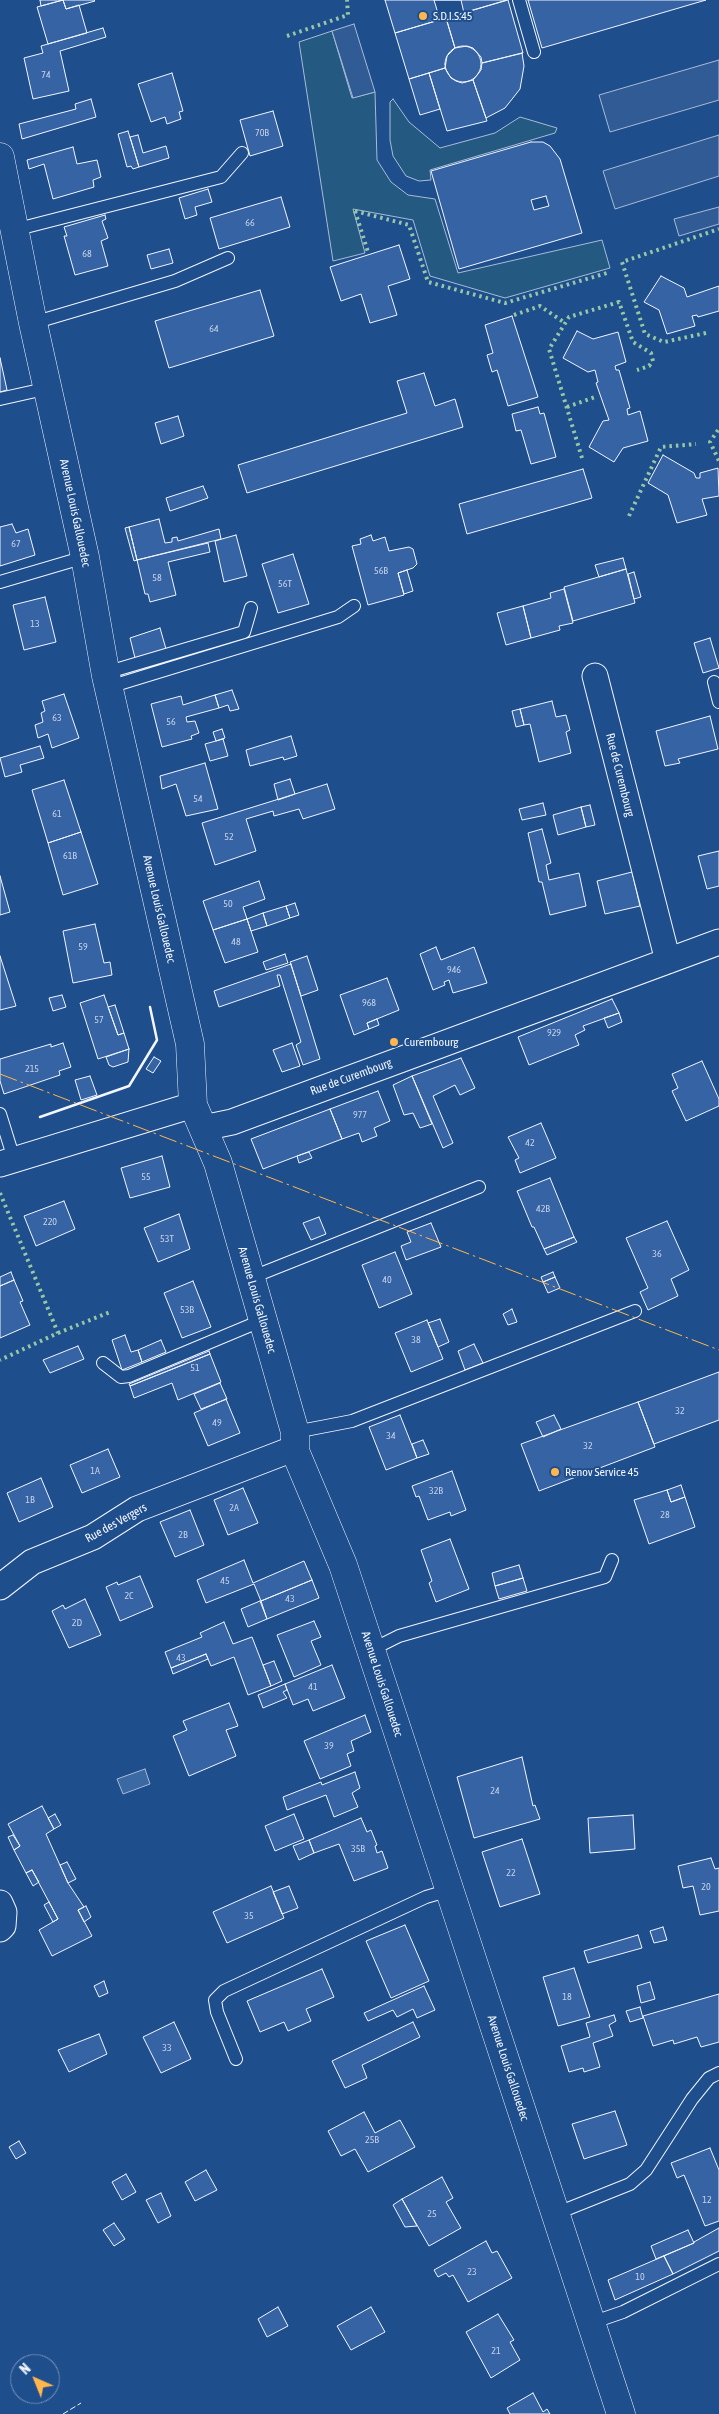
<!DOCTYPE html>
<style>
body{margin:0}
#map{position:relative;width:719px;height:2414px;overflow:hidden;background:#1f4e8c;font-family:"Asap Condensed",sans-serif}
canvas{display:block}
.north{position:absolute;left:10px;top:2354px;width:50px;height:50px;box-sizing:border-box;background:#1f4e8c;border:1px solid #7391ba;border-radius:50%;rotate:316deg;font-size:14px;font-weight:700;line-height:20px;text-align:center;color:#f2f6ff}
.north::after{content:'';display:block;margin:auto;width:18px;height:22px;background:#ffb74d;clip-path:polygon(50% 0,100% 100%,50% 72%,0 100%)}
</style>
<div id="map">
<canvas width="719" height="2414"></canvas>
<div class="north">N</div>
</div>
<script>
const context = document.querySelector('canvas').getContext('2d');
context.lineJoin = 'round';
function paint(path, color) { context.fillStyle = color; context.fill(path, 'evenodd'); }
const shape = rows => new Path2D(rows.map(r => 'M' + r).join(''));
function trace(path, color, width, dash) { context.strokeStyle = color; context.lineWidth = width; context.lineCap = dash ? 'butt' : 'round'; context.setLineDash(dash || []); context.stroke(path); }
function label(font, color, halo, rows, align = 'center') {
  context.font = font + ' "Asap Condensed",sans-serif'; context.lineWidth = 4; context.setLineDash([]); context.textBaseline = 'middle'; context.strokeStyle = halo; context.fillStyle = color; for (const [text, x, y, turn = 0] of rows) {
    context.save(); context.translate(x, y); context.rotate((+turn || 0) * Math.PI / 180); context.textAlign = isNaN(turn) ? turn : align; if (halo) context.strokeText(text, 0, 0); context.fillText(text, 0, 0); context.restore();
  }
}
const green = shape([
 [332,31,352,98,375,92,377,160,391,182,408,195,435,199,458,273,602,240,610,268,505,298,430,276,413,220,353,209,365,253,333,261,299,42,332,31],
 [393,99,409,122,440,148,495,133,520,117,557,128,555,133,430,170,431,180,419,181,406,176,393,156,390,140,390,102,393,99]
]);
paint(green, '#245a82');
trace(green, '#a8bbd7', 1);
const parking = shape([
 [354,24,375,92,353,98,332,31,354,24],
 [719,60,719,100,610,132,599,95,719,60],
 [719,135,719,176,615,209,603,171,719,135],
 [719,207,719,224,679,236,674,219,719,207]
]);
paint(parking, '#305b95');
trace(parking, '#a8bbd7', 1);
const water = shape([
 [145,1769,150,1784,123,1794,117,1779,145,1769]
]);
paint(water, '#3b69a3');
trace(water, '#a8bbd7', 1);
const building = shape([
 [40,0,94,0,95,1,66,9,63,0,41,6,40,0],
 [63,0,66,9,79,5,87,33,48,44,37,7,63,0],
 [385,0,507,0,395,33,385,0],
 [434,0,461,0,464,13,440,20,434,0],
 [508,0,523,53,482,63,481,57,473,48,467,46,455,48,446,18,508,0],
 [528,0,706,0,542,48,528,0],
 [446,18,455,48,447,56,445,68,409,79,395,33,446,18],
 [103,28,106,37,60,51,69,91,33,99,24,58,43,53,41,46,103,28],
 '445 64a18 18 0 1 1 36 0a18 18 0 1 1-36 0Z',
 [522,53,524,66,520,89,505,108,486,118,473,80,481,70,482,63,522,53],
 [445,68,451,78,456,81,462,83,473,80,487,121,447,131,429,73,445,68],
 [172,73,183,111,179,112,181,119,167,124,165,117,151,122,138,84,172,73],
 [429,73,440,109,420,115,409,79,429,73],
 [91,99,96,117,22,139,19,124,76,109,75,104,91,99],
 [273,111,283,146,250,156,240,120,273,111],
 [128,131,139,167,133,169,131,166,127,167,118,134,128,131],
 [138,135,143,153,166,146,169,158,139,167,130,137,138,135],
 [531,142,543,142,550,146,560,159,582,233,459,269,431,171,531,142],
 [73,147,77,164,97,160,101,177,93,180,94,187,53,199,44,164,29,169,27,160,73,147],
 [208,189,212,202,195,207,197,215,185,219,179,198,208,189],
 [546,196,549,206,534,210,531,200,546,196],
 [281,197,290,227,219,249,210,218,281,197],
 [105,215,106,219,102,221,108,238,101,241,108,266,75,275,64,236,67,236,64,227,105,215],
 [399,245,410,279,388,286,397,315,370,323,361,294,341,301,330,267,399,245],
 [169,249,173,263,151,269,147,255,169,249],
 [661,276,684,288,687,297,719,286,719,311,698,317,697,315,692,316,695,326,667,334,659,310,644,302,661,276],
 [260,290,274,336,169,368,155,321,260,290],
 [512,316,538,397,508,406,497,370,492,372,487,355,493,353,485,325,512,316],
 [577,331,593,339,618,332,626,362,615,366,616,370,619,370,630,408,627,409,628,415,640,411,648,441,623,448,614,462,589,447,603,421,609,420,596,383,598,382,595,370,588,372,563,358,577,331],
 [0,358,7,390,0,392,0,358],
 [424,373,435,406,455,399,463,427,247,493,238,465,407,413,397,381,424,373],
 [538,407,540,414,544,413,556,457,531,464,521,430,516,431,512,414,538,407],
 [178,416,184,436,161,444,155,423,178,416],
 [663,455,694,473,696,478,700,478,700,473,718,468,719,496,702,499,707,515,677,523,668,495,648,483,663,455],
 [583,469,592,498,467,534,459,504,583,469],
 [203,486,208,498,170,511,166,498,203,486],
 [159,519,165,543,172,542,172,538,177,537,178,541,219,529,221,539,137,560,129,527,159,519],
 [12,524,16,533,28,529,35,555,0,566,0,527,12,524],
 [129,527,137,560,134,561,125,528,129,527],
 [236,535,247,576,224,582,215,541,236,535],
 [371,535,373,541,385,537,389,551,409,547,413,549,417,564,413,568,398,573,404,595,368,605,352,546,361,544,360,539,371,535],
 [208,543,210,552,168,562,176,595,150,602,148,594,145,594,137,560,208,543],
 [293,554,309,604,278,613,262,564,293,554],
 [623,558,626,569,599,577,595,565,623,558],
 [626,569,635,603,573,621,564,587,626,569],
 [407,570,413,591,404,594,398,573,407,570],
 [634,572,641,597,634,599,628,574,634,572],
 [564,589,573,623,559,626,560,630,531,638,523,606,551,598,550,593,564,589],
 [45,597,56,642,24,650,13,605,45,597],
 [523,606,531,638,506,645,497,613,523,606],
 [160,628,166,649,135,658,130,638,160,628],
 [710,638,719,668,703,673,694,643,710,638],
 [232,690,239,709,230,711,228,705,219,708,215,695,232,690],
 [64,694,79,738,52,748,48,734,38,738,35,725,43,722,41,713,45,711,42,701,64,694],
 [215,695,219,708,186,717,187,722,195,721,199,733,191,736,192,739,162,747,151,704,181,696,183,705,215,695],
 [552,701,556,717,566,715,570,730,566,732,571,753,539,762,530,724,524,725,520,709,552,701],
 [520,709,524,725,516,727,512,711,520,709],
 [710,716,718,749,678,759,680,763,665,766,656,731,710,716],
 [222,729,225,738,216,741,213,732,222,729],
 [291,736,297,756,284,760,283,757,250,766,246,750,291,736],
 [223,739,228,756,210,761,205,744,223,739],
 [40,746,44,758,20,765,22,772,5,777,0,758,40,746],
 [205,763,218,809,186,816,176,784,162,789,160,776,205,763],
 [290,779,295,794,278,800,274,784,290,779],
 [64,780,81,832,48,843,32,790,64,780],
 [327,784,335,809,303,819,299,809,274,816,273,811,246,819,256,851,215,865,202,823,327,784],
 [543,803,546,815,522,820,519,809,543,803],
 [590,805,595,825,586,827,581,807,590,805],
 [581,807,586,827,558,835,553,815,581,807],
 [542,829,551,863,546,865,549,880,579,873,586,906,550,915,542,882,539,882,528,833,542,829],
 [81,832,98,884,63,895,48,843,81,832],
 [719,851,719,886,707,889,698,856,719,851],
 [632,872,640,906,605,914,597,881,632,872],
 [0,876,10,912,0,915,0,876],
 [259,881,265,899,243,907,247,919,213,930,203,901,259,881],
 [295,903,299,915,290,918,286,906,295,903],
 [286,906,290,918,267,926,263,913,286,906],
 [263,913,267,926,251,931,247,919,263,913],
 [247,919,258,952,225,963,213,930,247,919],
 [95,924,104,963,110,962,112,975,73,983,63,931,95,924],
 [436,947,441,960,474,947,487,983,453,993,449,980,444,982,445,985,433,990,420,954,436,947],
 [285,954,288,963,266,970,263,962,285,954],
 [0,956,16,1006,0,1010,0,956],
 [307,956,318,990,301,996,290,962,307,956],
 [291,964,320,1059,303,1065,296,1045,301,1042,280,975,277,975,280,986,219,1007,214,991,291,964],
 [387,978,399,1010,367,1023,369,1029,354,1035,340,995,387,978],
 [62,995,66,1007,53,1011,49,998,62,995],
 [104,995,118,1035,124,1033,129,1049,98,1059,80,1003,104,995],
 [612,999,619,1013,583,1026,585,1030,575,1035,579,1045,529,1065,518,1037,612,999],
 [115,1005,124,1033,118,1035,108,1007,115,1005],
 [619,1013,622,1022,608,1028,604,1018,619,1013],
 [377,1019,379,1025,369,1029,367,1023,377,1019],
 [63,1043,71,1067,59,1071,60,1075,4,1094,0,1081,0,1059,51,1044,51,1047,63,1043],
 [292,1043,300,1066,282,1072,273,1050,292,1043],
 [129,1049,128,1062,113,1067,109,1065,106,1057,129,1049],
 [154,1057,161,1061,153,1073,146,1069,154,1057],
 [461,1058,475,1088,460,1095,455,1085,433,1096,453,1143,443,1148,412,1076,461,1058],
 [702,1061,719,1099,719,1106,686,1121,672,1091,678,1088,672,1074,702,1061],
 [90,1076,97,1095,81,1100,75,1080,90,1076],
 [412,1076,432,1124,420,1128,413,1113,404,1115,393,1085,412,1076],
 [378,1091,390,1121,374,1128,377,1136,362,1142,359,1133,342,1139,330,1109,378,1091],
 [330,1109,342,1139,263,1169,251,1139,330,1109],
 [541,1123,556,1158,520,1173,515,1160,519,1158,508,1137,541,1123],
 [309,1152,312,1158,299,1163,297,1156,309,1152],
 [162,1156,170,1187,130,1198,121,1168,162,1156],
 [550,1178,574,1237,544,1249,534,1227,532,1227,517,1191,550,1178],
 [64,1201,75,1229,36,1246,24,1216,64,1201],
 [179,1214,190,1249,158,1262,144,1228,179,1214],
 [319,1217,326,1234,311,1240,303,1223,319,1217],
 [667,1221,689,1270,671,1279,678,1296,648,1310,640,1292,648,1288,626,1238,667,1221],
 [431,1223,441,1247,406,1260,401,1246,411,1242,407,1232,431,1223],
 [574,1237,577,1242,547,1255,544,1249,574,1237],
 [395,1252,412,1294,379,1308,362,1265,395,1252],
 [11,1272,14,1280,0,1286,0,1277,11,1272],
 [553,1272,555,1277,543,1282,541,1277,553,1272],
 [555,1277,560,1288,548,1293,543,1282,555,1277],
 [14,1280,23,1301,20,1302,30,1325,0,1338,0,1286,14,1280],
 [193,1281,211,1327,182,1338,164,1293,193,1281],
 [512,1309,517,1322,508,1325,503,1314,512,1309],
 [440,1319,449,1342,438,1347,428,1323,440,1319],
 [427,1320,443,1359,411,1372,395,1333,427,1320],
 [125,1335,131,1352,138,1350,142,1362,122,1370,112,1340,125,1335],
 [161,1340,166,1352,142,1362,138,1350,161,1340],
 [474,1344,483,1363,465,1370,458,1351,474,1344],
 [78,1346,84,1359,50,1373,43,1360,78,1346],
 [209,1351,210,1354,130,1386,129,1384,209,1351],
 [210,1354,221,1382,178,1400,172,1383,134,1398,130,1386,210,1354],
 [719,1372,719,1420,654,1444,638,1402,719,1372],
 [220,1383,227,1399,201,1409,194,1394,220,1383],
 [226,1399,240,1433,208,1446,194,1413,226,1399],
 [638,1402,655,1447,539,1491,521,1444,638,1402],
 [400,1415,417,1458,386,1470,369,1427,400,1415],
 [554,1415,561,1429,543,1437,536,1422,554,1415],
 [423,1440,429,1454,417,1458,412,1444,423,1440],
 [108,1449,120,1477,82,1493,70,1465,108,1449],
 [452,1471,466,1510,451,1516,450,1512,428,1520,419,1496,416,1497,412,1486,452,1471],
 [41,1478,53,1507,19,1522,7,1493,41,1478],
 [681,1485,685,1497,671,1502,667,1490,681,1485],
 [243,1488,258,1523,228,1535,214,1500,243,1488],
 [667,1490,671,1502,685,1497,695,1527,649,1544,634,1500,667,1490],
 [190,1510,204,1545,175,1557,160,1522,190,1510],
 [450,1539,469,1589,436,1602,429,1583,432,1581,421,1550,450,1539],
 [244,1560,253,1583,304,1561,312,1580,261,1601,254,1584,206,1603,197,1580,244,1560],
 [519,1565,523,1578,495,1586,492,1573,519,1565],
 [140,1576,153,1607,120,1621,106,1587,117,1582,118,1585,140,1576],
 [523,1578,527,1591,499,1599,495,1586,523,1578],
 [312,1580,319,1598,267,1619,261,1601,312,1580],
 [85,1599,101,1635,69,1648,52,1611,63,1605,65,1609,85,1599],
 [260,1601,267,1619,248,1627,241,1609,260,1601],
 [314,1621,321,1637,311,1641,321,1665,294,1677,277,1635,314,1621],
 [224,1622,233,1644,252,1637,271,1686,248,1695,234,1657,211,1666,206,1654,171,1668,165,1652,202,1637,200,1633,224,1622],
 [206,1654,208,1659,173,1674,171,1668,206,1654],
 [274,1661,282,1681,271,1686,263,1665,274,1661],
 [332,1665,345,1698,313,1711,308,1699,293,1705,285,1684,332,1665],
 [285,1684,287,1690,283,1692,287,1698,263,1708,258,1695,285,1684],
 [229,1703,238,1726,226,1730,236,1756,189,1776,173,1736,187,1730,183,1721,229,1703],
 [365,1715,371,1732,351,1741,354,1751,347,1754,351,1766,320,1779,304,1741,365,1715],
 [522,1757,533,1806,535,1805,540,1819,474,1838,457,1777,522,1757],
 [355,1772,360,1788,352,1793,358,1807,334,1817,326,1795,287,1810,283,1797,321,1782,322,1785,355,1772],
 [42,1806,54,1829,46,1834,68,1883,84,1907,78,1910,92,1936,52,1956,39,1930,58,1919,32,1870,26,1873,14,1850,20,1846,8,1824,42,1806],
 [55,1814,61,1825,54,1829,48,1818,55,1814],
 [294,1814,304,1839,275,1851,265,1826,294,1814],
 [633,1815,635,1849,590,1853,588,1818,633,1815],
 [361,1818,367,1832,371,1830,377,1845,375,1846,377,1853,382,1851,388,1868,354,1881,339,1844,314,1853,309,1840,361,1818],
 [13,1835,20,1846,14,1850,8,1837,13,1835],
 [522,1839,540,1894,500,1907,482,1852,522,1839],
 [309,1840,314,1853,299,1860,293,1846,309,1840],
 [711,1858,715,1869,719,1868,719,1911,700,1915,693,1886,683,1888,678,1866,711,1858],
 [67,1862,76,1879,68,1883,60,1865,67,1862],
 [32,1870,39,1882,33,1886,26,1873,32,1870],
 [271,1886,284,1918,227,1943,213,1912,271,1886],
 [289,1886,298,1908,282,1914,273,1892,289,1886],
 [49,1902,58,1919,53,1922,44,1905,49,1902],
 [86,1906,91,1917,84,1922,78,1910,86,1906],
 [405,1925,429,1981,391,1998,366,1941,405,1925],
 [663,1927,667,1940,654,1943,650,1931,663,1927],
 [638,1935,642,1948,588,1963,584,1951,638,1935],
 [574,1968,590,2017,558,2026,543,1977,574,1968],
 [322,1969,334,1997,306,2009,311,2021,288,2031,284,2022,260,2032,247,2001,322,1969],
 [104,1981,108,1993,99,1997,94,1986,104,1981],
 [650,1982,655,1999,641,2003,637,1986,650,1982],
 [424,1986,435,2010,417,2018,413,2009,397,2017,393,2010,368,2021,364,2013,424,1986],
 [719,1994,719,2042,701,2047,697,2037,674,2044,673,2040,653,2046,643,2016,719,1994],
 [640,2007,643,2018,630,2022,626,2011,640,2007],
 [614,2015,616,2021,609,2025,613,2036,593,2043,600,2067,584,2072,583,2068,569,2072,561,2046,590,2037,586,2023,614,2015],
 [174,2022,191,2059,161,2073,143,2037,174,2022],
 [413,2022,420,2037,362,2065,367,2078,345,2088,332,2061,413,2022],
 [99,2034,107,2054,69,2072,58,2050,99,2034],
 [615,2111,627,2145,584,2159,572,2124,615,2111],
 [364,2112,375,2133,400,2120,415,2147,368,2172,355,2149,341,2156,328,2131,364,2112],
 [19,2141,26,2153,16,2159,9,2147,19,2141],
 [710,2148,719,2170,719,2221,705,2226,684,2175,677,2178,671,2163,710,2148],
 [206,2170,217,2190,195,2201,185,2182,206,2170],
 [126,2174,136,2192,122,2200,112,2182,126,2174],
 [442,2177,453,2198,446,2202,461,2228,429,2246,402,2199,442,2177],
 [161,2193,171,2216,158,2223,146,2200,161,2193],
 [402,2199,417,2226,405,2227,393,2205,402,2199],
 [114,2223,125,2239,114,2246,103,2230,114,2223],
 [719,2228,719,2251,673,2274,664,2256,694,2243,694,2242,719,2228],
 [688,2230,694,2243,656,2259,651,2246,688,2230],
 [486,2241,492,2253,497,2251,512,2278,468,2302,453,2275,449,2277,446,2273,438,2277,434,2270,486,2241],
 [664,2256,673,2274,615,2300,608,2280,664,2256],
 [278,2307,288,2326,267,2337,258,2319,278,2307],
 [371,2307,385,2332,351,2350,337,2326,371,2307],
 [498,2314,514,2340,510,2342,520,2360,491,2378,466,2332,498,2314],
 [533,2393,543,2412,547,2409,550,2414,510,2414,507,2408,533,2393]
]);
paint(building, '#3563a3');
trace(building, '#f2f6ff', 1);
const service = shape([
 [519,0,534,52],
 [14,230,221,177,242,153],
 [33,323,175,281,228,258],
 [0,399,49,388],
 [0,582,85,557],
 [105,673,244,632,251,608],
 [714,682,719,702],
 [109,687,338,617,354,606],
 [0,1114,14,1159],
 [250,1278,479,1187],
 [103,1363,121,1377,129,1376,263,1320],
 [295,1432,352,1421,635,1311],
 [371,1650,399,1636,605,1577,612,1560],
 [236,2059,217,2012,215,2000,224,1991,426,1897,450,1890],
 [555,2214,630,2184,646,2170,692,2099,709,2078,719,2073],
 [591,2323,623,2312,719,2264]
]);
const minor = shape([
 [595,676,668,961],
 [203,1128,232,1122,719,942],
 [0,1164,193,1105],
 [0,1587,32,1562,93,1537,137,1509,285,1452,295,1451],
 [0,1903,4,1912,3,1926,0,1929]
]);
const secondary = shape([
 [0,157,33,323,85,557,106,676,190,1044,193,1105,218,1163,295,1432,295,1451,343,1565,371,1650,621,2414]
]);
trace(service, '#f2f6ff', 14);
trace(minor, '#f2f6ff', 27);
trace(secondary, '#f2f6ff', 29);
trace(service, '#1f4e8c', 12);
trace(minor, '#1f4e8c', 25);
trace(secondary, '#1f4e8c', 28);
trace(shape([
 [287,36,348,15,347,0],
 [355,211,409,225,428,282,505,303,607,273],
 [355,211,368,252],
 [514,315,540,306,565,323],
 [706,333,664,342,645,334,622,262,719,229],
 [567,407,595,397],
 [718,430,710,442,719,461],
 [582,458,549,349,569,317,619,302,633,342,651,353,653,361,649,366,637,370],
 [629,516,661,447,696,444],
 [0,1193,58,1333,0,1360],
 [58,1333,110,1312]
]), '#97c8a6', 4, [2.5, 4]);
trace(shape([
 [63,2414,81,2403]
]), '#f2f6ff', 1, [6, 2.5]);
trace(shape([
 [40,1117,129,1086,157,1040,150,1007]
]), '#f2f6ff', 2.5);
trace(shape([
 [0,1074,719,1350]
]), '#ffb74d', 1, [18, 4, 2.5, 4]);
for (const [x, y, r, color] of [
 [423,16,5,"#ffb74d"],
 [394,1042,5,"#ffb74d"],
 [555,1472,5,"#ffb74d"]
]) { const dot = new Path2D(); dot.arc(x, y, r, 0, 2 * Math.PI); context.fillStyle = color; context.fill(dot); trace(dot, '#1f4e8c', 2); }
label('10px', '#c3d1e8', null, [
 ["74",46,75],
 ["70B",262,133],
 ["66",250,223],
 ["68",87,254],
 ["64",214,329],
 ["67",16,544],
 ["56B",381,571],
 ["58",157,578],
 ["56T",285,584],
 ["13",35,624],
 ["63",57,718],
 ["56",171,722],
 ["54",198,799],
 ["61",57,814],
 ["52",229,837],
 ["61B",70,856],
 ["50",228,904],
 ["48",236,942],
 ["59",83,947],
 ["946",454,970],
 ["968",369,1003],
 ["57",99,1020],
 ["929",554,1033],
 ["215",32,1069],
 ["977",360,1115],
 ["42",530,1143],
 ["55",146,1177],
 ["42B",543,1209],
 ["220",50,1222],
 ["53T",167,1239],
 ["36",657,1254],
 ["40",387,1280],
 ["53B",187,1310],
 ["38",416,1340],
 ["51",195,1368],
 ["32",680,1411],
 ["49",217,1423],
 ["34",391,1436],
 ["32",588,1446],
 ["1A",95,1471],
 ["32B",436,1491],
 ["1B",30,1500],
 ["2A",234,1508],
 ["28",665,1515],
 ["2B",183,1535],
 ["45",225,1581],
 ["2C",129,1596],
 ["43",290,1599],
 ["2D",77,1623],
 ["43",181,1658],
 ["41",313,1687],
 ["39",329,1746],
 ["24",495,1791],
 ["35B",358,1849],
 ["22",511,1873],
 ["20",706,1887],
 ["35",249,1916],
 ["18",567,1997],
 ["33",167,2048],
 ["25B",372,2140],
 ["12",707,2200],
 ["25",432,2214],
 ["23",472,2272],
 ["10",640,2277],
 ["21",496,2351]
]);
label('12px', '#f2f6ff', '#1f4e8c', [
 ["S.D.I.S.45",433,16],
 ["Curembourg",404,1042],
 ["Renov Service 45",565,1472]
], 'left');
label('12px', '#f2f6ff', '#1f4e8c', [
 ["Avenue Louis Gallouedec",75,513,78],
 ["Rue de Curembourg",620,775,76],
 ["Avenue Louis Gallouedec",159,909,77],
 ["Rue de Curembourg",351,1077,-20],
 ["Avenue Louis Gallouedec",257,1300,74],
 ["Rue des Vergers",116,1523,-29],
 ["Avenue Louis Gallouedec",382,1684,72],
 ["Avenue Louis Gallouedec",508,2068,72]
]);
</script>
